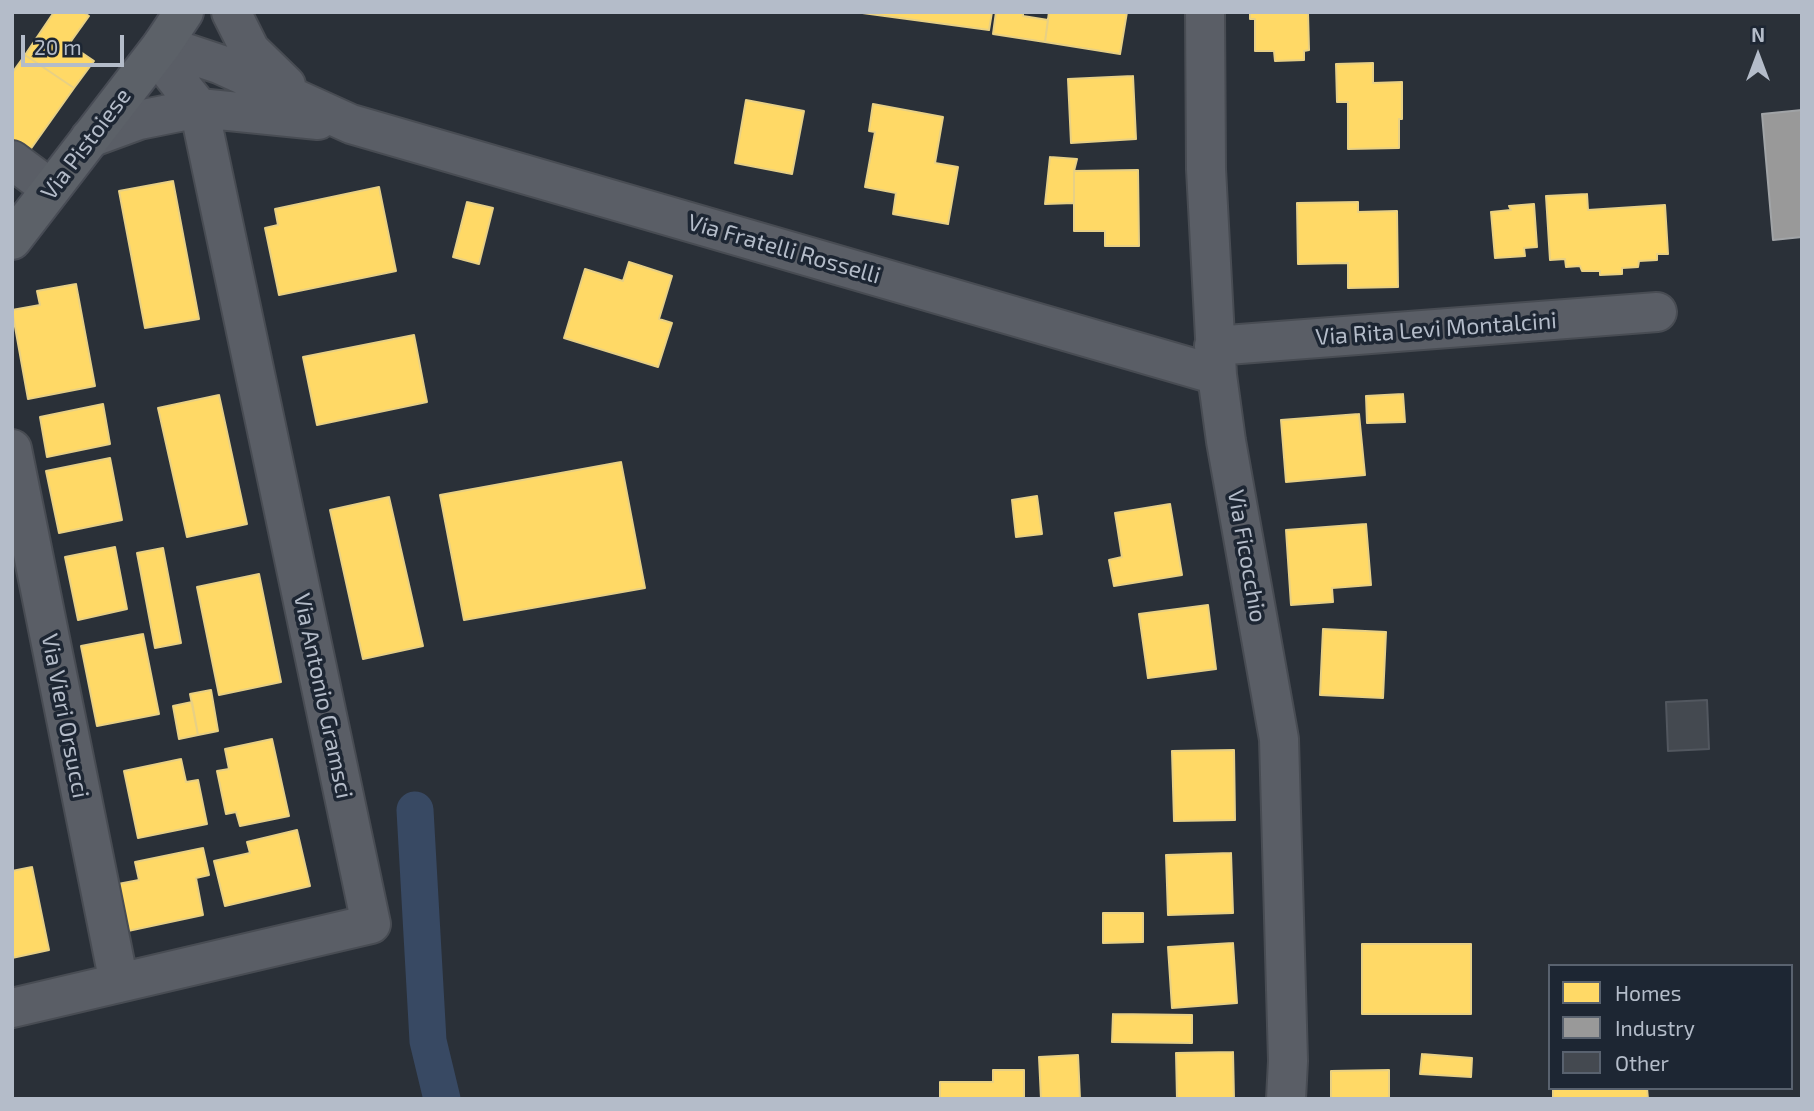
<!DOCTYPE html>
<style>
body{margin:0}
#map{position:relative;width:1814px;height:1111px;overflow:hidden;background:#2a3038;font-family:"Exo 2",sans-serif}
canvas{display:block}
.frame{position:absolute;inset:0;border:14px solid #b4bcc9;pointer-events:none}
.legend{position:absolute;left:1548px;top:964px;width:245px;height:126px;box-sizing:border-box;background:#1d2633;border:2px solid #59626f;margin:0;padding:9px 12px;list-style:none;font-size:21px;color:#b4bcc9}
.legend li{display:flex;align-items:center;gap:14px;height:35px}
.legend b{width:35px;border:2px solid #59626f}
.north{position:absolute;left:1723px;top:21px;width:70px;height:70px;-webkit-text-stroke:5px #1d2633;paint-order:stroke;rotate:0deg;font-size:19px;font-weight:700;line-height:28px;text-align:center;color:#b4bcc9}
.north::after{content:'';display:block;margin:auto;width:24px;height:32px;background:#b4bcc9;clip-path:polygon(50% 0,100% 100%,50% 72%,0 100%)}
.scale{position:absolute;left:21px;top:35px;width:103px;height:32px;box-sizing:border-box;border:4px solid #b4bcc9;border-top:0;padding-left:9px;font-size:21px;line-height:24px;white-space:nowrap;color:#b4bcc9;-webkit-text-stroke:5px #1d2633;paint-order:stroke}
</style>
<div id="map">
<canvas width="1814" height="1111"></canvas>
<div class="frame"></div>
<ul class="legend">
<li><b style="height:19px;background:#ffd966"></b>Homes</li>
<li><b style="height:19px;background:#999"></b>Industry</li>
<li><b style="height:19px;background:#444950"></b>Other</li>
</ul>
<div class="north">N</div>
<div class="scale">20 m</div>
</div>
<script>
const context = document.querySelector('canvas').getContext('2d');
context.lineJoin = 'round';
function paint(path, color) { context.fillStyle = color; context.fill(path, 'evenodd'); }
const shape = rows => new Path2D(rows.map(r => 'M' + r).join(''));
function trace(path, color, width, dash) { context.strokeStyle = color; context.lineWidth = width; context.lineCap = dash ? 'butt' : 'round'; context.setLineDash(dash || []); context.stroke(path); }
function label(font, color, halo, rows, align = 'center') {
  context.font = font + ' "Exo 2",sans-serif'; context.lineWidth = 7; context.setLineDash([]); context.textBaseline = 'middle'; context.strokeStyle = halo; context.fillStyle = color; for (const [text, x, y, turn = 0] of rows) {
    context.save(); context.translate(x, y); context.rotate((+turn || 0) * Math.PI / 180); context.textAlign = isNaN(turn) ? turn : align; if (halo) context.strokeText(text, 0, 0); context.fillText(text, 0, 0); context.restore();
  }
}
const homes = shape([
 [54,12,83,12,89,16,69,44,94,61,74,88,25,55,54,12],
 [855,12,992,12,989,30,855,12],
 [996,12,1023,12,1023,16,1048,20,1045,42,993,34,996,12],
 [1049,12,1127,12,1120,54,1045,42,1049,12],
 [1250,12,1308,13,1309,50,1304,51,1304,60,1275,61,1274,51,1255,51,1255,19,1250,19,1250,12],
 [25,55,74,88,25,157,12,149,12,73,25,55],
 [1373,63,1373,83,1402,82,1402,119,1399,119,1399,148,1348,149,1348,102,1337,102,1336,64,1373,63],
 [1133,76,1136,139,1071,143,1068,79,1133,76],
 [746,100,804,111,792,174,735,163,746,100],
 [873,104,943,117,935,163,958,167,948,224,893,214,896,193,865,187,875,132,869,131,873,104],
 [1050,157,1077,159,1074,171,1074,203,1045,204,1050,157],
 [1138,170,1139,246,1105,246,1105,231,1074,231,1074,171,1138,170],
 [173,181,199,319,145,328,119,191,173,181],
 [379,187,396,271,279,295,265,228,278,225,275,209,379,187],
 [1587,194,1588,210,1665,205,1668,254,1657,254,1657,260,1639,261,1638,267,1622,268,1622,274,1600,275,1600,271,1582,271,1580,266,1566,267,1565,259,1550,260,1546,196,1587,194],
 [467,202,493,208,479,264,453,257,467,202],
 [1358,202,1358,212,1397,211,1398,287,1348,288,1348,263,1298,264,1297,203,1358,202],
 [1534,204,1537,247,1524,248,1525,256,1495,258,1491,212,1511,210,1509,206,1534,204],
 [629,262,672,276,659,319,672,323,658,367,564,338,585,269,623,281,629,262],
 [76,284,95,386,28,399,12,310,40,305,37,291,76,284],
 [414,335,427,402,317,425,303,357,414,335],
 [1403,394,1405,422,1367,423,1366,396,1403,394],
 [219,395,247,524,187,537,158,408,219,395],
 [103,404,110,444,47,457,40,417,103,404],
 [1359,414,1365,475,1286,482,1281,420,1359,414],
 [110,458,122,520,59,533,46,471,110,458],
 [621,462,645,588,464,620,440,495,621,462],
 [1037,496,1042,534,1016,537,1012,500,1037,496],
 [389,497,423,646,363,659,330,510,389,497],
 [1170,504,1182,575,1114,586,1109,560,1122,557,1115,513,1170,504],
 [1366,524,1371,585,1332,588,1333,602,1291,605,1286,530,1366,524],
 [115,547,127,609,78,620,65,557,115,547],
 [163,548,181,643,155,648,137,553,163,548],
 [259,574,281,682,219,695,197,587,259,574],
 [1208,605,1216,669,1148,678,1139,614,1208,605],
 [1323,629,1386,632,1383,698,1320,695,1323,629],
 [143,634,159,714,97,726,81,646,143,634],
 [211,690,218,731,198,735,190,694,211,690],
 [192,702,198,735,179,739,173,706,192,702],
 [272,739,289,816,240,826,236,812,226,814,217,771,229,769,225,749,272,739],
 [1234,750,1235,820,1174,821,1172,751,1234,750],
 [181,759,186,782,198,780,207,824,138,838,124,771,181,759],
 [297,830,310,886,225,906,214,861,250,853,247,842,297,830],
 [203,848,209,875,196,878,203,915,128,931,118,884,139,880,135,862,203,848],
 [1231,853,1233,913,1168,915,1166,855,1231,853],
 [32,867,49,950,12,958,12,871,32,867],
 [1103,913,1143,913,1143,942,1103,943,1103,913],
 [1233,943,1237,1003,1172,1008,1168,947,1233,943],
 [1362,944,1471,944,1471,1014,1362,1014,1362,944],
 [1113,1014,1192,1015,1192,1043,1112,1042,1113,1014],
 [1233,1052,1234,1099,1177,1099,1176,1053,1233,1052],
 [1422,1054,1472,1058,1471,1077,1420,1074,1422,1054],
 [1078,1055,1080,1099,1041,1099,1039,1057,1078,1055],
 [993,1070,1024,1070,1024,1099,940,1099,940,1082,993,1082,993,1070],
 [1389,1070,1389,1099,1331,1099,1331,1071,1389,1070],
 [1553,1088,1647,1088,1648,1099,1553,1099,1553,1088]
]);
paint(homes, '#ffd966');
trace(homes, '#e8d084', 2);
const industry = shape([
 [1802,110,1802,237,1773,240,1762,114,1802,110]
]);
paint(industry, '#999');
trace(industry, '#a1a4a7', 2);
trace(shape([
 [415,810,428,1041,442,1099]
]), '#384963', 37);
const building = shape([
 [1707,700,1709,749,1668,751,1666,702,1707,700]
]);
paint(building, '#444950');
trace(building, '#52575f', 2);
const street = shape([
 [231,12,250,50,286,85],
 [1205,12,1206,169,1217,375,1226,441,1279,739,1288,1061,1286,1099],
 [162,45,219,64,351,124,1217,375],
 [90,138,139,120,199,108,318,120],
 [12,160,51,189],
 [1214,346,1657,312],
 [12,449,119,983],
 [12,1008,371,924,199,108,172,74,162,45]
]);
const primary = shape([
 [12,240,162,45,184,12]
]);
trace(street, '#484c53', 42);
trace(primary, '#484c55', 42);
trace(street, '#5a5e66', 38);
trace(primary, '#5c6168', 38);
label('23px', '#b4bcc9', '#1d2633', [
 ["Via Pistoiese",86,144,-53],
 ["Via Fratelli Rosselli",784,249,16],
 ["Via Rita Levi Montalcini",1436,329,-4],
 ["Via Ficocchio",1247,556,80],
 ["Via Antonio Gramsci",323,696,78],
 ["Via Vieri Orsucci",65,716,79]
]);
</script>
